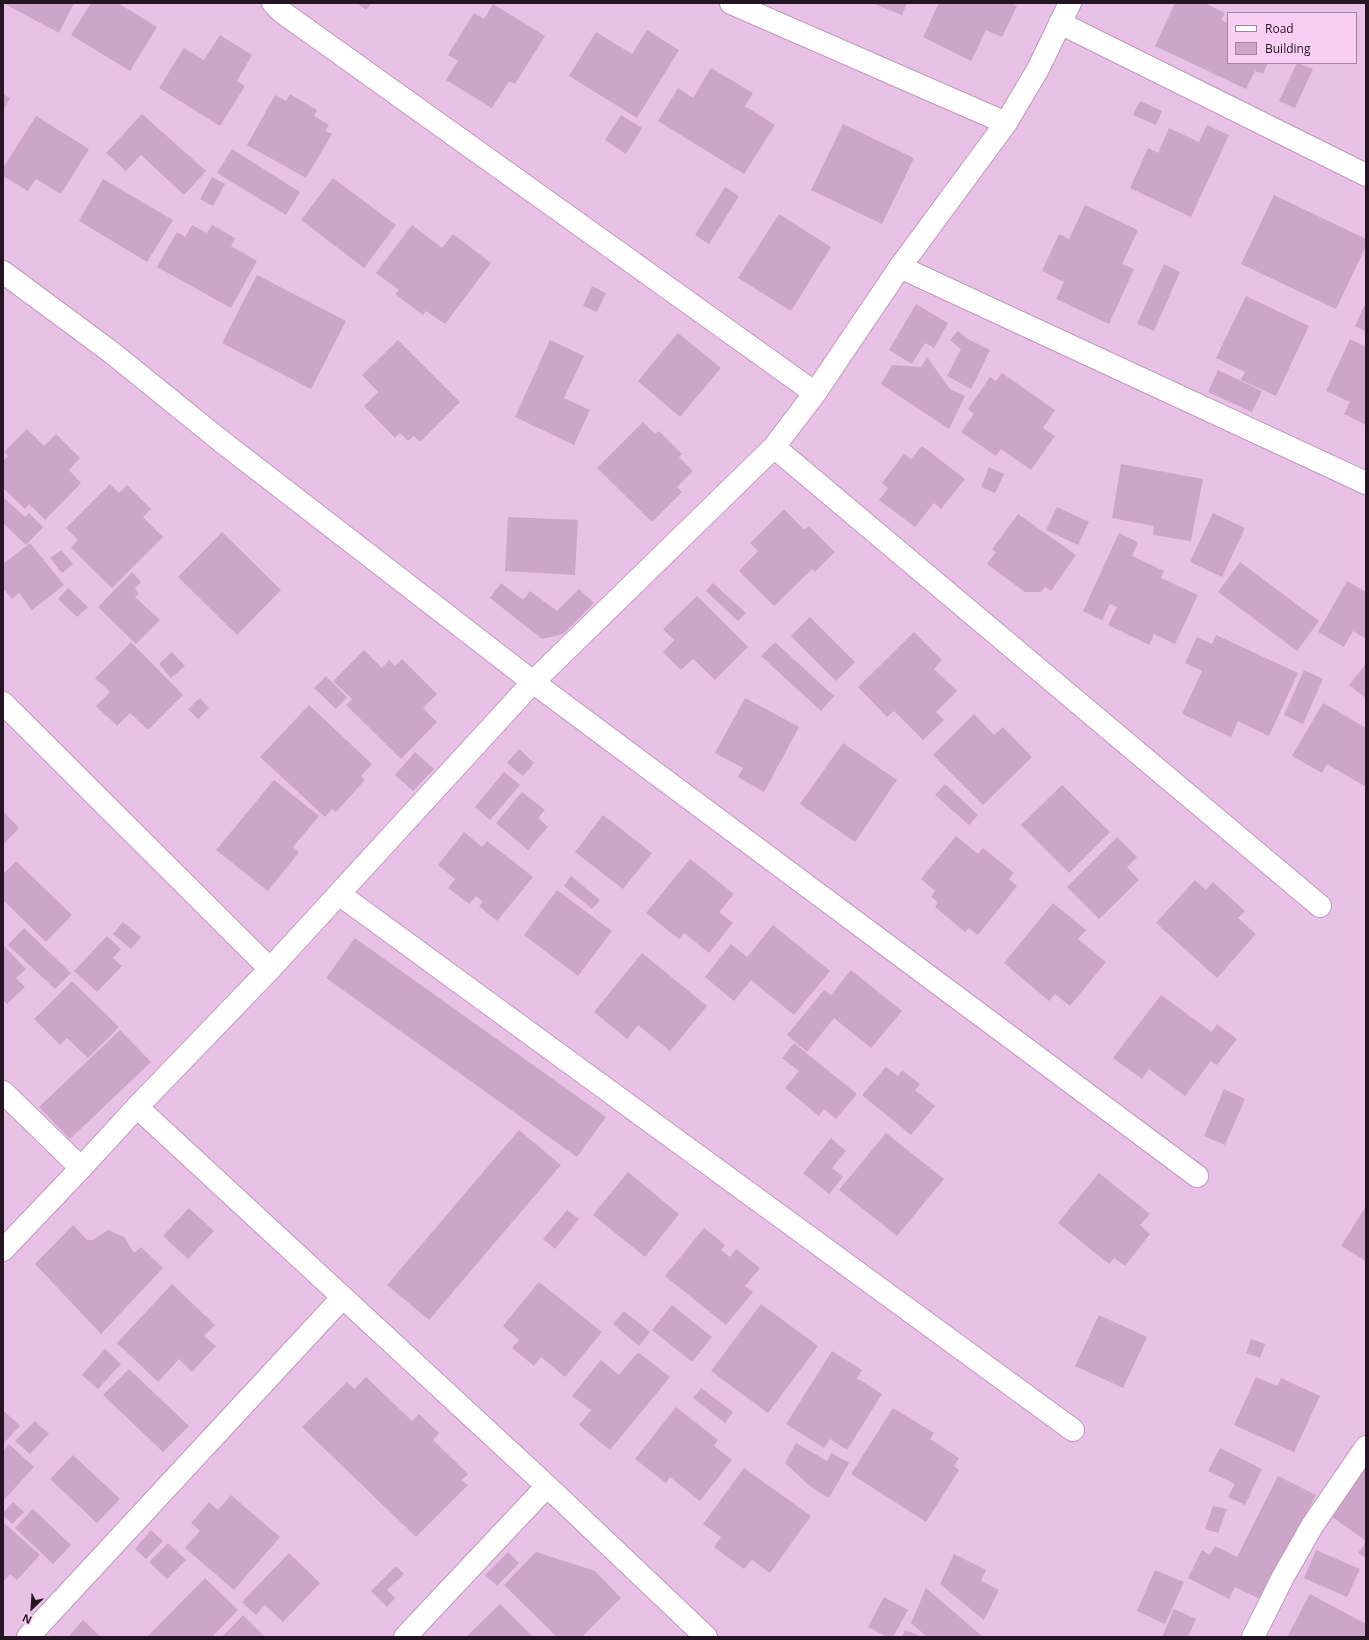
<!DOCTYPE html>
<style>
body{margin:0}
#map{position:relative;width:1369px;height:1640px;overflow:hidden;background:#eac1e6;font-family:"Open Sans",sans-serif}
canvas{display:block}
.frame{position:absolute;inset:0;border:4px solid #241523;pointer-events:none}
.legend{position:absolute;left:1227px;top:12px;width:130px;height:52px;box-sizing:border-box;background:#f8cef3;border:1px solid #a384a0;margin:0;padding:5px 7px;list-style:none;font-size:12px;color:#241523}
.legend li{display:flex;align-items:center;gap:8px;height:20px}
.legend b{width:20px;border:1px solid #a384a0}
.north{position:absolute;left:12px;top:1588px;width:40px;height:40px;-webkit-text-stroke:3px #f8cef3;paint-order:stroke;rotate:205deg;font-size:11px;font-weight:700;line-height:16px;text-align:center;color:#241523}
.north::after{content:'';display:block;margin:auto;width:14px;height:18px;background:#241523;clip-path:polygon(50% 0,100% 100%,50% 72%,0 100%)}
</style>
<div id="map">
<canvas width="1369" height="1640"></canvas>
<div class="frame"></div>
<ul class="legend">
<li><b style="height:5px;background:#fff"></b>Road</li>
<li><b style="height:11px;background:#cda5c9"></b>Building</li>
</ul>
<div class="north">N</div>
</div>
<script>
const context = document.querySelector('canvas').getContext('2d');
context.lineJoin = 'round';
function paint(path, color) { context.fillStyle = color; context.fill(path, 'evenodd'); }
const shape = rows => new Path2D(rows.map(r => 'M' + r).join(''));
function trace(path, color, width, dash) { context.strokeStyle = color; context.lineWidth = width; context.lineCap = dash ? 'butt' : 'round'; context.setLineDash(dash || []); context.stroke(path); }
paint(shape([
 [3,3,74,3,59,33],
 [91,3,118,3,157,27,130,71,71,35],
 [357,3,372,3,366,10],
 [872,3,907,3,902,15],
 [939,3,1011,3,1017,6,1002,37,986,30,971,61,923,37],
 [1175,3,1205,3,1225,13,1221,20,1228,23,1228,63,1268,63,1263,74,1255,71,1246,89,1155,46],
 [493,4,545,36,515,84,509,81,492,108,446,80,458,61,448,55,474,13,484,19],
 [647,30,679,50,637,118,569,76,596,32,632,54],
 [220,35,252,55,237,81,245,86,220,126,159,88,184,48,204,60],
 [1297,63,1313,69,1295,108,1279,101],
 [711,68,753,93,745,106,775,125,744,174,658,121,678,88,693,98],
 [3,94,10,98,3,111],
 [290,94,317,110,314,116,329,125,325,131,332,134,306,178,247,145,275,95,286,101],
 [1140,101,1162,111,1156,125,1133,115],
 [142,114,206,171,184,195,141,155,126,171,106,153],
 [621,115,642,128,626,154,605,140],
 [36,116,89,149,61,194,36,179,28,191,3,176,3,168],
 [843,124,914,158,882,224,811,190],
 [1207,125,1229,135,1191,217,1130,188,1148,148,1158,153,1169,128,1199,142],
 [232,149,300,192,286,215,217,173],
 [212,177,225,184,213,206,200,199],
 [333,178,396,225,364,268,301,220],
 [103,179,173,220,147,262,79,221],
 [725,187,739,196,709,244,695,235],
 [1274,195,1366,239,1366,246,1336,309,1241,264],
 [1085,205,1138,230,1122,264,1134,269,1109,324,1056,299,1064,282,1042,271,1059,234,1069,239],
 [779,214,831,247,791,311,738,278],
 [192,225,207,233,212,225,235,238,231,246,257,261,231,308,157,267,177,232,185,237],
 [412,225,442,248,453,234,491,263,445,324,426,311,423,315,395,294,399,290,376,273],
 [1164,264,1180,272,1154,331,1137,324],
 [257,275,346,321,311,389,222,343],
 [592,286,606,293,597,312,583,306],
 [1246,296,1309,326,1276,396,1241,380,1245,372,1216,358],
 [916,304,948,323,934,348,925,343,912,364,889,350],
 [1364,306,1366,307,1366,332,1355,326],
 [958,331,966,338,990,350,971,389,947,376,961,349,950,340],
 [678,333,721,368,680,417,638,381],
 [1350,339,1366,347,1366,425,1344,414,1350,402,1326,391],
 [398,340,460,402,420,442,414,436,408,441,400,433,395,438,364,406,378,392,362,375],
 [550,340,584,356,564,398,590,410,574,445,515,417],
 [927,357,950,389,965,396,949,429,881,384,892,365,921,367],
 [1218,370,1262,391,1252,412,1208,392],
 [1002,373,1055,410,1043,428,1055,436,1031,470,1001,449,996,456,961,432,974,414,968,409,990,377,996,381],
 [643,422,655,434,659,431,682,454,679,457,693,471,677,487,682,492,652,522,597,468],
 [27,429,44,446,56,434,80,458,69,470,81,483,45,520,29,504,25,509,3,488,3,461,8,456,4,452],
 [922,446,965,479,941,509,934,503,915,527,879,500,888,488,882,483,904,454,911,459],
 [1121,464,1203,479,1191,541,1153,535,1154,526,1112,518],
 [989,467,1004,474,995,493,981,487],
 [110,484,119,493,127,485,151,509,143,517,163,537,112,588,71,548,78,540,66,528],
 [3,497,25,517,29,513,43,527,26,545,3,523],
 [1057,507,1089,522,1078,545,1046,530],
 [784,509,804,530,809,526,835,552,815,572,812,569,774,606,739,571,758,551,750,543],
 [1213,513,1245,528,1222,577,1190,562],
 [1018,514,1076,555,1051,591,1045,587,1041,592,1025,592,987,564,996,552,992,549],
 [508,517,578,520,575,575,505,571],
 [222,532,281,590,237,635,178,577],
 [1119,533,1138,542,1132,556,1164,571,1161,578,1198,595,1175,644,1154,634,1149,645,1108,625,1117,607,1110,604,1102,620,1083,611],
 [30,543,64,585,32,610,19,593,12,599,3,588,3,564],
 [61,550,73,564,62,573,50,558],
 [1240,562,1319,621,1297,651,1218,592],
 [132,572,141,582,135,588,139,593,135,597,160,620,136,644,98,607],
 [1347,581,1366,592,1366,609,1365,611,1366,612,1366,639,1353,631,1344,647,1318,632],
 [501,583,523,600,530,591,557,611,579,589,594,603,563,634,542,639,490,598],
 [713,583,746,613,738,621,706,591],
 [68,588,88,607,77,617,58,599],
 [697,596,748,647,715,680,693,659,681,670,663,652,674,640,663,629],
 [810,617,855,662,836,681,791,636],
 [914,632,942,660,934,669,957,691,936,712,944,720,923,740,894,711,887,717,858,687],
 [1216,635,1298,673,1269,736,1238,721,1231,737,1182,714,1202,671,1185,663,1197,637,1212,644],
 [131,642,183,695,148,730,130,713,117,726,96,706,110,692,95,678],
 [775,642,834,696,821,711,761,656],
 [364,650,382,668,389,660,395,666,402,659,437,694,423,708,437,722,401,759,346,705,352,699,333,681],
 [172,652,185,666,171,678,159,664],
 [1365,665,1366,666,1366,698,1349,685],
 [1304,670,1323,679,1303,724,1284,715],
 [326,676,347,697,336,709,314,688],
 [200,698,209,708,198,719,188,709],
 [745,698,799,727,764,792,738,777,743,768,715,753],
 [1323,703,1366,728,1366,787,1327,764,1322,773,1292,756],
 [309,705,372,764,361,776,365,780,336,812,332,809,325,817,260,757],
 [974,714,994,735,1003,727,1032,757,983,805,933,755],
 [843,743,897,780,855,842,800,804],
 [519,749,534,763,523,776,507,763],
 [415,752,434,769,413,791,395,775],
 [504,772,520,785,490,820,475,807],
 [274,780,319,816,293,847,299,852,268,891,216,850],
 [945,784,978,815,969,825,935,795],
 [1062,785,1110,832,1069,873,1021,825],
 [522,792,545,810,538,818,548,827,528,850,496,823],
 [3,811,19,828,3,845],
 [603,815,652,853,623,889,575,852],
 [464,832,482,847,487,841,533,877,497,921,479,906,483,902,476,896,469,904,448,888,455,879,438,865],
 [956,836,978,854,983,848,1014,873,1009,879,1017,886,978,935,969,928,965,932,935,907,938,902,931,897,935,891,921,879],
 [1117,837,1137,857,1127,867,1139,880,1099,919,1067,887],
 [690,859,734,894,719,912,733,923,709,953,684,933,679,939,646,913],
 [16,861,72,915,46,942,3,900,3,874],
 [571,876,600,900,592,909,564,886],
 [1195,880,1206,890,1213,882,1245,911,1238,918,1256,934,1217,978,1156,923],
 [557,890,612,931,578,976,524,935],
 [1053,903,1086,930,1078,939,1106,962,1070,1006,1055,994,1049,1001,1004,963],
 [123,922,141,937,131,949,113,934],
 [773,925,830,971,794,1015,751,980,734,1001,705,977,731,944,747,957],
 [24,928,71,973,55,989,8,945],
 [107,936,121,949,113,958,122,966,97,992,74,971],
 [355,938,606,1117,577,1157,326,978],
 [3,945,26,969,16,978,25,987,7,1004,3,1000],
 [642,953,707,1006,670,1051,638,1025,627,1039,594,1012],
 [851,970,902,1011,871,1048,834,1018,807,1052,787,1035,824,990,831,995],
 [72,981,119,1027,88,1058,67,1038,60,1045,34,1019],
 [1161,995,1212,1032,1217,1024,1237,1039,1217,1065,1211,1061,1185,1096,1149,1069,1142,1079,1113,1058],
 [120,1030,151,1062,70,1139,39,1107],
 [794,1043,857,1094,836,1119,824,1109,819,1116,785,1088,799,1071,782,1058],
 [886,1067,898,1076,902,1070,920,1084,915,1090,935,1106,911,1135,862,1095],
 [1224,1089,1245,1099,1225,1145,1204,1136],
 [519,1130,561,1165,429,1320,387,1285],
 [886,1133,944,1179,897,1236,839,1190],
 [831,1138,846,1151,832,1168,843,1177,829,1194,803,1173],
 [628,1172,679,1214,645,1257,593,1215],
 [1099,1173,1150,1214,1140,1225,1150,1234,1125,1266,1114,1258,1109,1264,1058,1223],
 [1366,1206,1366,1261,1341,1246],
 [189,1208,214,1231,188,1259,163,1236],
 [567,1210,579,1219,555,1249,543,1239],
 [73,1225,87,1240,93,1240,108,1230,124,1237,134,1253,141,1247,163,1268,101,1334,35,1264],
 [704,1228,725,1245,721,1250,730,1257,736,1249,760,1268,745,1286,753,1292,726,1325,665,1276],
 [539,1282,602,1332,565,1377,541,1357,534,1366,512,1348,519,1340,503,1326],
 [172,1284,215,1325,204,1336,216,1346,192,1372,179,1359,158,1382,117,1343],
 [761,1304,818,1346,768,1413,711,1371],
 [672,1305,712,1337,692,1362,652,1330],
 [624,1311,650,1332,639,1346,613,1324],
 [1099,1315,1147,1337,1123,1388,1075,1366],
 [1251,1339,1265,1344,1260,1358,1246,1353],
 [105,1349,121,1364,98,1389,82,1375],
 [832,1351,862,1370,857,1378,882,1394,847,1450,830,1439,824,1448,786,1424],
 [638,1352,670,1377,610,1450,579,1425,591,1410,572,1396,601,1360,619,1375],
 [129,1369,189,1426,163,1452,103,1395],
 [366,1377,412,1421,419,1414,439,1433,433,1440,468,1474,462,1480,468,1485,416,1537,302,1427,347,1382,354,1389],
 [1256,1377,1277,1386,1281,1378,1320,1396,1294,1452,1234,1425],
 [701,1388,733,1412,725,1423,693,1398],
 [676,1407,718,1440,714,1446,732,1460,700,1501,670,1477,666,1483,635,1459],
 [893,1408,934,1433,930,1439,959,1458,954,1466,959,1470,926,1522,851,1474],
 [4,1411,20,1426,3,1444,3,1412],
 [35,1421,49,1434,30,1454,15,1441],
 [796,1443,827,1461,831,1453,849,1463,829,1498,811,1487,785,1463],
 [9,1444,34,1467,3,1501,3,1451],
 [1220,1448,1262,1469,1245,1505,1228,1497,1235,1484,1208,1471],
 [73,1455,120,1499,97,1523,50,1479],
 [1366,1465,1366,1541,1331,1516],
 [744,1468,811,1516,770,1573,752,1560,744,1569,714,1547,721,1537,703,1524],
 [1278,1476,1316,1495,1262,1600,1235,1587,1229,1599,1188,1578,1202,1550,1210,1555,1215,1546,1237,1557],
 [231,1495,280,1537,234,1590,185,1548,200,1531,191,1523,209,1502,218,1510],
 [13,1502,24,1512,12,1524,3,1515,3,1513],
 [1213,1506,1227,1509,1218,1533,1205,1529],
 [33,1509,71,1545,53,1564,15,1528],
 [3,1522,40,1555,17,1580,10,1574,3,1582],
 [151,1530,163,1541,146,1559,135,1549],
 [1366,1542,1366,1558,1358,1553],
 [168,1543,186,1560,167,1579,149,1562],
 [1316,1550,1360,1569,1347,1597,1304,1578],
 [508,1552,519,1563,497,1586,485,1575],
 [536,1552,595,1571,621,1598,582,1637,557,1637,504,1585],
 [289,1553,320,1583,283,1622,265,1605,256,1615,242,1602],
 [954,1554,986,1570,981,1581,999,1590,984,1620,940,1584],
 [396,1566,404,1574,387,1590,395,1598,387,1607,371,1591],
 [1155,1570,1184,1582,1165,1624,1137,1611],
 [205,1578,238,1610,212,1637,147,1637],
 [926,1588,983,1637,927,1637,911,1623],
 [1310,1594,1366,1624,1366,1637,1287,1637],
 [884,1597,908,1610,893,1637,887,1637,868,1627],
 [500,1604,533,1637,466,1637],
 [1174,1609,1196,1619,1188,1637,1162,1637],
 [243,1615,265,1637,222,1637],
 [83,1620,101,1637,68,1637],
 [905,1630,923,1637,902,1637]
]), '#cda5c9');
const street = shape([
 [273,3,282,12,815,393],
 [731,3,1006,123],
 [1060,23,1366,175],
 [900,267,1366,483],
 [3,272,111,352,221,441,533,682,1197,1176],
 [774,447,1320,906],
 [3,703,270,969],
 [339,894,1073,1430],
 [3,1092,81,1168],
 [137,1107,547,1486,706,1637],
 [28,1637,343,1297],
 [405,1637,547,1486],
 [1253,1637,1283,1577,1312,1526,1366,1447]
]);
const secondary = shape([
 [3,1250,81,1168,137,1107,270,969,533,682,774,447,815,393,900,267,1006,123,1038,69,1070,3]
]);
trace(street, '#bf98bb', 24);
trace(secondary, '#bf98bb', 24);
trace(street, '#fff', 22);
trace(secondary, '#fff', 22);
</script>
